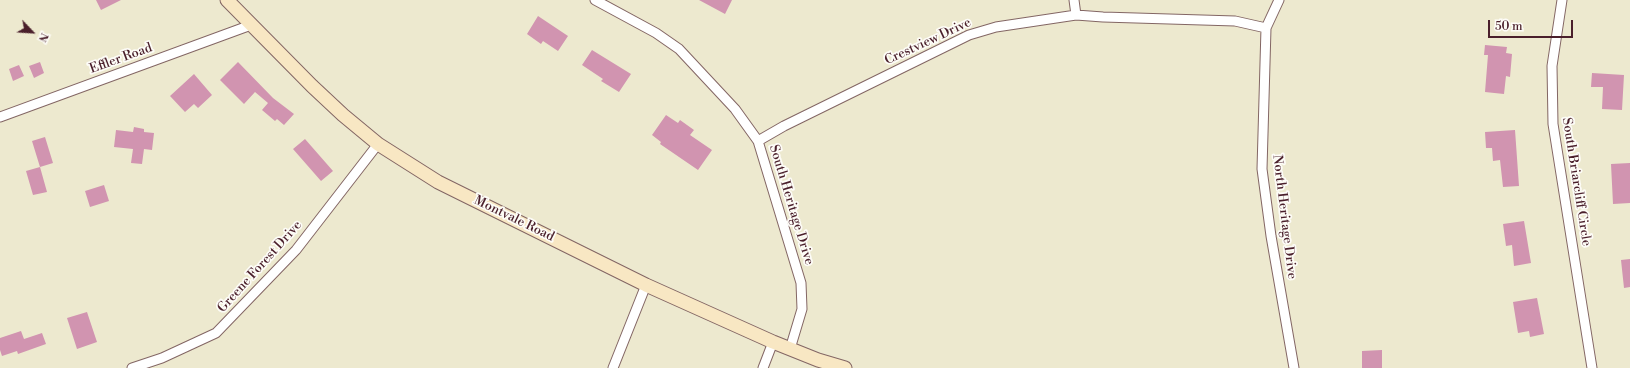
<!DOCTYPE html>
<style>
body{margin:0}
#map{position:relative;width:1630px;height:368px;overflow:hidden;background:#ede9cf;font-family:"Libre Bodoni",serif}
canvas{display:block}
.north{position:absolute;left:12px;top:12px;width:40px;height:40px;-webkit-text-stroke:3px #fdfcf7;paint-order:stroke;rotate:115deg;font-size:11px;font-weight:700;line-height:16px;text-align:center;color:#4a1f2b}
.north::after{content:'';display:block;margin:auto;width:14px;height:18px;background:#4a1f2b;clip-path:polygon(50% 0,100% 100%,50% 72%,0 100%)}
.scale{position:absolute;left:1488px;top:20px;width:85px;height:18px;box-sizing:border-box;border:2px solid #4a1f2b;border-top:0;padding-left:5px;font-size:12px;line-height:14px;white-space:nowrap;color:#4a1f2b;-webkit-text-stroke:3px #fdfcf7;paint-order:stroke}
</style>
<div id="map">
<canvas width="1630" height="368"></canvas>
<div class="north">N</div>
<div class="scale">50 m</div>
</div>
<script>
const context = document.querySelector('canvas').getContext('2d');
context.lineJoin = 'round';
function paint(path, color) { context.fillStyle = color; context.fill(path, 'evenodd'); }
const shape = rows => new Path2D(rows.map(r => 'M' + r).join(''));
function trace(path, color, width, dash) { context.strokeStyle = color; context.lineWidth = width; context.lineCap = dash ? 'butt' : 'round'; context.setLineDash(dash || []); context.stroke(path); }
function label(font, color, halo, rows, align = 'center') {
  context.font = font + ' "Libre Bodoni",serif'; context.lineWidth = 3.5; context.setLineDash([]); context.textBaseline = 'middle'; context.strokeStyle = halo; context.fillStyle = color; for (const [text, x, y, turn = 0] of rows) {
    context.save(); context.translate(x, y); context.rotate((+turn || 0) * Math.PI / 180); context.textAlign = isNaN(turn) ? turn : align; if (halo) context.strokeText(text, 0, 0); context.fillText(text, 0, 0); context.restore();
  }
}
paint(shape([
 [96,0,121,0,101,10],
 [699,0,732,0,725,14],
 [538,16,568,36,558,51,543,41,541,44,527,34],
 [1485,45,1507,47,1506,53,1512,54,1510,77,1506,76,1504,94,1485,92,1488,55,1484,55],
 [592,50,631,74,619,92,601,81,603,79,582,65],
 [40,62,44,73,34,78,29,66],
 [238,62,273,98,294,114,284,125,277,119,275,121,262,110,268,103,255,92,244,104,220,80],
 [19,65,24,76,13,81,9,69],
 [1592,73,1624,75,1622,110,1602,109,1603,87,1591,87],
 [194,74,212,95,198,108,194,104,185,112,170,96],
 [666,115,678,123,680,120,694,130,690,135,712,150,698,170,660,144,661,142,652,135],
 [134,127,144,129,144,132,154,133,152,150,144,149,142,164,131,163,133,149,114,147,116,130,133,132],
 [1515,130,1519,186,1503,187,1500,160,1493,161,1492,148,1486,148,1485,132],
 [45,137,53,163,40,167,32,141],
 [305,139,333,171,321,181,293,149],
 [1630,163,1630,203,1613,204,1611,164],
 [40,167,47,192,33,195,26,171],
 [104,185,109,201,90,207,85,191],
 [1524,221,1531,263,1514,266,1512,245,1506,246,1503,224],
 [1630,259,1630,287,1624,288,1621,260],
 [1537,298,1544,334,1530,337,1529,331,1518,333,1513,302],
 [87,312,97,342,77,349,67,318],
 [21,331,24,339,42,333,46,344,18,354,17,351,2,356,0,350,0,338],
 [1382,350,1382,368,1362,368,1362,351]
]), '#d194b0');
const street = shape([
 [595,0,656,33,679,49,735,109,758,141,801,283,802,309,790,349],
 [1074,0,1076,15],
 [1279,0,1266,28,1262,169,1271,236,1294,368],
 [1562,0,1552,66,1553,124,1592,368],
 [0,117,251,25],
 [758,141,784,126,969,35,996,27,1076,15,1103,17,1235,21,1266,28],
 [132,368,162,358,216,333,296,250,378,144],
 [613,368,646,285],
 [763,368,773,342]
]);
const secondary = shape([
 [227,0,312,86,343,115,378,144,438,182,646,285,773,342,818,360,845,368]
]);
trace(street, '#836664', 11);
trace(secondary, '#836664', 15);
trace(street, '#fff', 9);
trace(secondary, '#f8e7c3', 13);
label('13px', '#4a1f2b', '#fdfcf7', [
 ["Crestview Drive",928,42,-25],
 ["Effler Road",121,59,-20],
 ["South Briarcliff Circle",1576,182,81],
 ["South Heritage Drive",791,205,73],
 ["North Heritage Drive",1284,217,83],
 ["Montvale Road",514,219,26],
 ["Greene Forest Drive",260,267,-48]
]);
</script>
